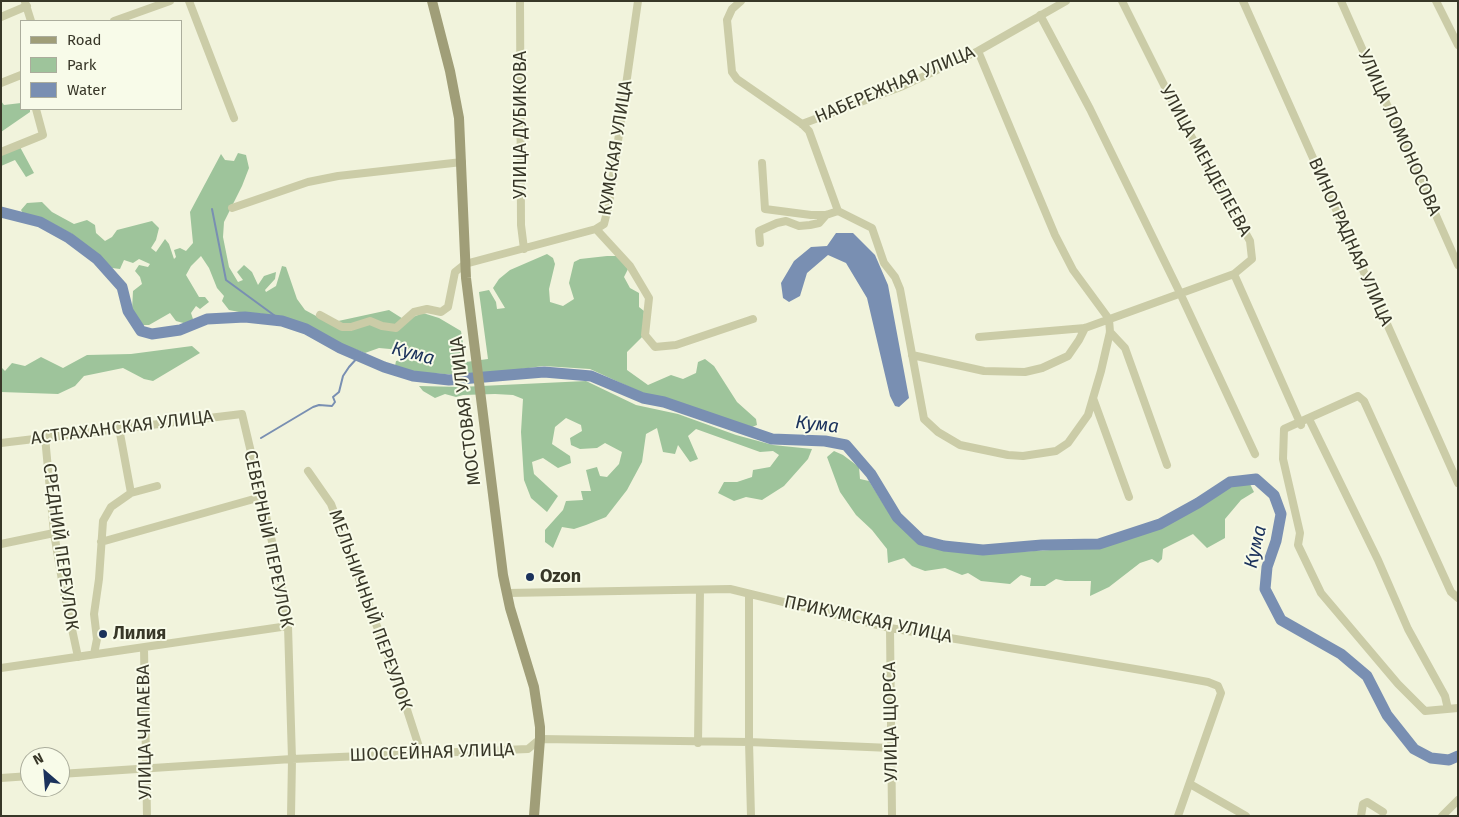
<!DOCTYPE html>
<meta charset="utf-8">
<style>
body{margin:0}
#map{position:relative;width:1459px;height:817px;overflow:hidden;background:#f1f3dc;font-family:"Fira Sans",sans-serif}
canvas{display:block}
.frame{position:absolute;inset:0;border:2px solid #383728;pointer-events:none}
.legend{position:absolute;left:20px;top:20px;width:162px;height:90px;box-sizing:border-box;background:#f8fbe9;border:1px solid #abad9c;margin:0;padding:6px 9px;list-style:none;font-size:15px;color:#383728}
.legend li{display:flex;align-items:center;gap:10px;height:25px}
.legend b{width:25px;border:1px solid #abad9c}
.north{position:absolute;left:20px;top:747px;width:50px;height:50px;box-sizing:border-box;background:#f8fbe9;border:1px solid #abad9c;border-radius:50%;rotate:333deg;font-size:14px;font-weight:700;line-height:20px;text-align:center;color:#383728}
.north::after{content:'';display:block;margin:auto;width:18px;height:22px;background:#1b325c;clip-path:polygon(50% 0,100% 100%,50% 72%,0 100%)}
</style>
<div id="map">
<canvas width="1459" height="817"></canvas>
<div class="frame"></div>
<ul class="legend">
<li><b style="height:6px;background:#a09e78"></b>Road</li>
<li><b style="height:14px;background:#9ec49b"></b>Park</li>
<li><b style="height:14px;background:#798fb2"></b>Water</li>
</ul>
<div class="north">N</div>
</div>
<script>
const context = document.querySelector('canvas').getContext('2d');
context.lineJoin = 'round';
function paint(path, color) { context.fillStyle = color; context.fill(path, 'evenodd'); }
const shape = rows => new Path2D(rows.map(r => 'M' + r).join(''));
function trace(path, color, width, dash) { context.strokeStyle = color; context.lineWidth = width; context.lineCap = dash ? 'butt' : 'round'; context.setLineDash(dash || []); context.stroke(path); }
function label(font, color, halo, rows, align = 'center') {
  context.font = font + ' "Fira Sans",sans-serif'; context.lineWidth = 4; context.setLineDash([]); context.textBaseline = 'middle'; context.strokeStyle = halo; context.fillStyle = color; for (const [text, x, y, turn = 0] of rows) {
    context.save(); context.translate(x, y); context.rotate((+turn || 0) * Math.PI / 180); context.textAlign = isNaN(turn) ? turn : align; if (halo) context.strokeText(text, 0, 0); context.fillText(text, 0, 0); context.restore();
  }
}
paint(shape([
 [1,101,4,105,21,103,21,109,30,109,30,112,1,132],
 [20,147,34,173,26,177,15,160,1,166,1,154],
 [238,153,246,155,249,168,242,186,224,222,223,237,229,267,238,282,243,280,237,272,244,265,252,272,258,285,264,276,276,272,275,279,265,290,266,292,276,286,282,266,286,267,297,299,305,310,329,323,389,310,408,322,413,317,423,313,439,318,461,331,466,362,488,359,479,292,489,290,496,302,497,309,505,308,493,288,499,279,510,270,547,254,553,258,555,264,549,289,550,302,563,306,574,299,569,283,574,262,580,259,607,256,617,256,628,269,624,277,630,288,639,293,639,307,644,311,642,337,627,352,627,370,648,385,671,375,683,379,696,373,698,362,705,359,714,366,737,402,756,419,757,425,752,427,668,399,645,394,590,369,543,366,500,372,459,375,400,371,395,366,396,361,406,359,401,350,379,348,365,353,344,345,307,325,258,313,244,313,229,310,222,301,224,296,217,288,209,268,201,256,191,266,186,275,199,297,205,297,209,302,200,309,196,306,191,313,193,319,187,324,176,321,170,313,149,325,143,325,132,310,133,291,142,284,140,277,135,271,139,265,148,267,150,264,139,259,133,263,124,260,120,269,112,268,72,234,46,220,24,215,21,210,27,203,42,202,52,212,74,224,87,220,95,225,96,233,105,241,112,237,117,230,152,221,159,228,156,240,151,248,156,252,165,239,169,244,174,259,176,257,174,250,180,248,186,251,193,243,190,212,221,154,225,160,234,161],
 [192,346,200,353,153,381,144,379,123,368,84,376,75,386,58,394,1,392,1,367,5,371,12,363,25,366,41,357,63,368,87,355,131,354],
 [586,381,636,405,678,414,736,435,773,445,812,449,808,459,784,486,762,500,746,497,734,501,718,493,724,482,737,482,752,477,753,470,770,467,779,455,773,451,760,452,696,429,688,436,698,459,690,462,678,445,675,454,663,452,657,428,646,434,642,462,627,490,606,517,586,525,574,529,562,527,553,548,545,542,545,530,563,510,566,501,583,500,581,491,591,491,586,470,597,467,600,476,607,477,619,464,622,452,605,443,597,448,580,449,571,445,570,438,582,431,581,425,566,418,555,427,552,444,570,456,571,463,558,468,543,458,532,462,534,474,558,496,547,512,531,498,524,480,521,432,523,399,513,395,495,394,463,395,456,397,445,394,435,398,423,391,419,386,460,387],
 [834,451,843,455,859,467,860,479,869,481,894,521,919,544,945,551,983,554,1101,547,1161,528,1198,507,1231,485,1250,484,1254,492,1241,500,1225,519,1225,538,1207,548,1193,534,1163,549,1162,559,1158,563,1152,559,1140,563,1109,587,1090,596,1091,581,1065,581,1056,579,1045,586,1030,586,1031,578,1021,575,1010,584,981,581,968,573,962,575,945,568,925,571,912,566,904,558,888,563,887,549,872,530,856,515,840,492,827,457]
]), '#9ec49b');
paint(shape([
 [836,233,853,233,875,255,888,285,909,398,899,407,895,406,890,396,867,298,846,263,828,255,807,273,800,296,789,302,783,298,781,283,794,261,811,247,827,246]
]), '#798fb2');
trace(shape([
 [212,209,226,280,282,321],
 [261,438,313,407,319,405,332,406,335,402,333,397,339,392,343,376,349,367,359,356]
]), '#798fb2', 2);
trace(shape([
 [1,212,40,222,69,238,97,259,122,287,128,311,141,331,152,334,180,330,207,319,245,317,282,321,306,329,340,348,384,367,413,376,449,380,544,372,591,376,643,398,664,402,772,439,825,441,846,445,871,474,897,517,921,540,944,546,983,550,1042,545,1099,544,1160,524,1198,503,1230,482,1256,479,1274,495,1281,514,1276,541,1267,567,1265,589,1281,620,1341,654,1367,676,1387,715,1414,749,1431,758,1449,760,1458,756]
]), '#798fb2', 11);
trace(shape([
 [189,1,234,118],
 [520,1,521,225,524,249],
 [638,1,609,204,604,224,596,229,630,266,649,298,645,335,655,347,676,345,753,319],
 [741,1,732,9,727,20,732,72,737,79,802,124,809,131,838,211],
 [1122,1,1177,111,1250,241,1252,259,1234,274,1301,425],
 [1243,1,1458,483],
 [1341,1,1458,265],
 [1436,1,1458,45],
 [25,2,31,21],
 [1040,15,1090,109,1180,293,1255,454],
 [1,17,27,6],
 [114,21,170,1],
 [1,83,21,75],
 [802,124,903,86,978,51,1066,1],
 [1,152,43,135,36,109],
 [762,163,765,209,811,215,826,215,838,211,872,228,884,263,895,277,900,289,924,419,938,432,960,445,1008,455,1023,456,1056,451,1068,443,1088,415,1101,371,1110,332,1109,319,1073,270,1055,235,978,51],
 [232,208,308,182,338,176,462,162],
 [760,243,759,231,777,223,786,221,799,226,810,225,819,223,826,215],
 [320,315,342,327,351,327,370,321,382,326,396,328,414,312,427,309,441,312,448,307,455,272,465,264,596,229],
 [1110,332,1125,348,1167,465],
 [979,337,1085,328,1234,274],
 [912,355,984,371,1025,372,1042,368,1068,356,1079,340,1085,328],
 [1093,398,1129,497],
 [1309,419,1378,560,1408,629,1445,696,1448,709],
 [45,437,54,533,64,592,78,657],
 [1,443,242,414,278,567,288,626,292,759,291,816],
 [308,471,331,504,399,685,421,753],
 [131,493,157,486],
 [101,542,261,497],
 [1,544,54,533],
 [507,593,730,589,890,628,1159,673,1208,682,1218,686,1221,693,1178,816],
 [749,594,749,742,751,816],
 [1458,598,1451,592,1364,401,1358,396,1284,429,1283,459,1300,533,1298,545,1321,593,1398,684,1425,711,1458,708],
 [890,628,892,816],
 [144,648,147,816],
 [94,654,97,639,94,614,99,579,103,521,111,507,131,493,119,428],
 [1,668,288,626],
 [698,743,700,590],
 [60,774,292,759,528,749,540,739,749,742,891,748],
 [1,778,30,776],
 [1190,784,1246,816],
 [1361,816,1363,804,1367,802,1383,812],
 [1442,816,1458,800]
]), '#cbcca7', 8);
trace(shape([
 [432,1,450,71,459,118,466,278,503,575,510,608,534,687,540,727,540,739,534,816]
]), '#a09e78', 10);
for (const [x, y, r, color] of [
 [530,577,5,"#1b325c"],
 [103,634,5,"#1b325c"]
]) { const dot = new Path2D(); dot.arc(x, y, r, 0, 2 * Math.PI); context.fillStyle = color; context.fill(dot); trace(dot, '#f8fbe9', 2); }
label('18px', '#383728', '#f8fbe9', [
 ["НАБЕРЕЖНАЯ УЛИЦА",895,85,-23],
 ["УЛИЦА ДУБИКОВА",521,125,-90],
 ["УЛИЦА ЛОМОНОСОВА",1399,133,66],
 ["КУМСКАЯ УЛИЦА",616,148,-81],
 ["УЛИЦА МЕНДЕЛЕЕВА",1205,161,61],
 ["ВИНОГРАДНАЯ УЛИЦА",1350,242,66],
 ["МОСТОВАЯ УЛИЦА",466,411,-97],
 ["АСТРАХАНСКАЯ УЛИЦА",122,428,-7],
 ["СЕВЕРНЫЙ ПЕРЕУЛОК",268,539,78],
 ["СРЕДНИЙ ПЕРЕУЛОК",60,547,82],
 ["МЕЛЬНИЧНЫЙ ПЕРЕУЛОК",370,610,70],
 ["ПРИКУМСКАЯ УЛИЦА",868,620,12],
 ["УЛИЦА ЩОРСА",891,722,-91],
 ["УЛИЦА ЧАПАЕВА",145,732,-91],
 ["ШОССЕЙНАЯ УЛИЦА",432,753,-2]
]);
label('bold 18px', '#383728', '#f8fbe9', [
 ["Ozon",540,577],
 ["Лилия",113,634]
], 'left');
label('italic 19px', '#1b325c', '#f8fbe9', [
 ["Кума",413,354,15],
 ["Кума",817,425,6],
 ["Кума",1256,547,-77]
]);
</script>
